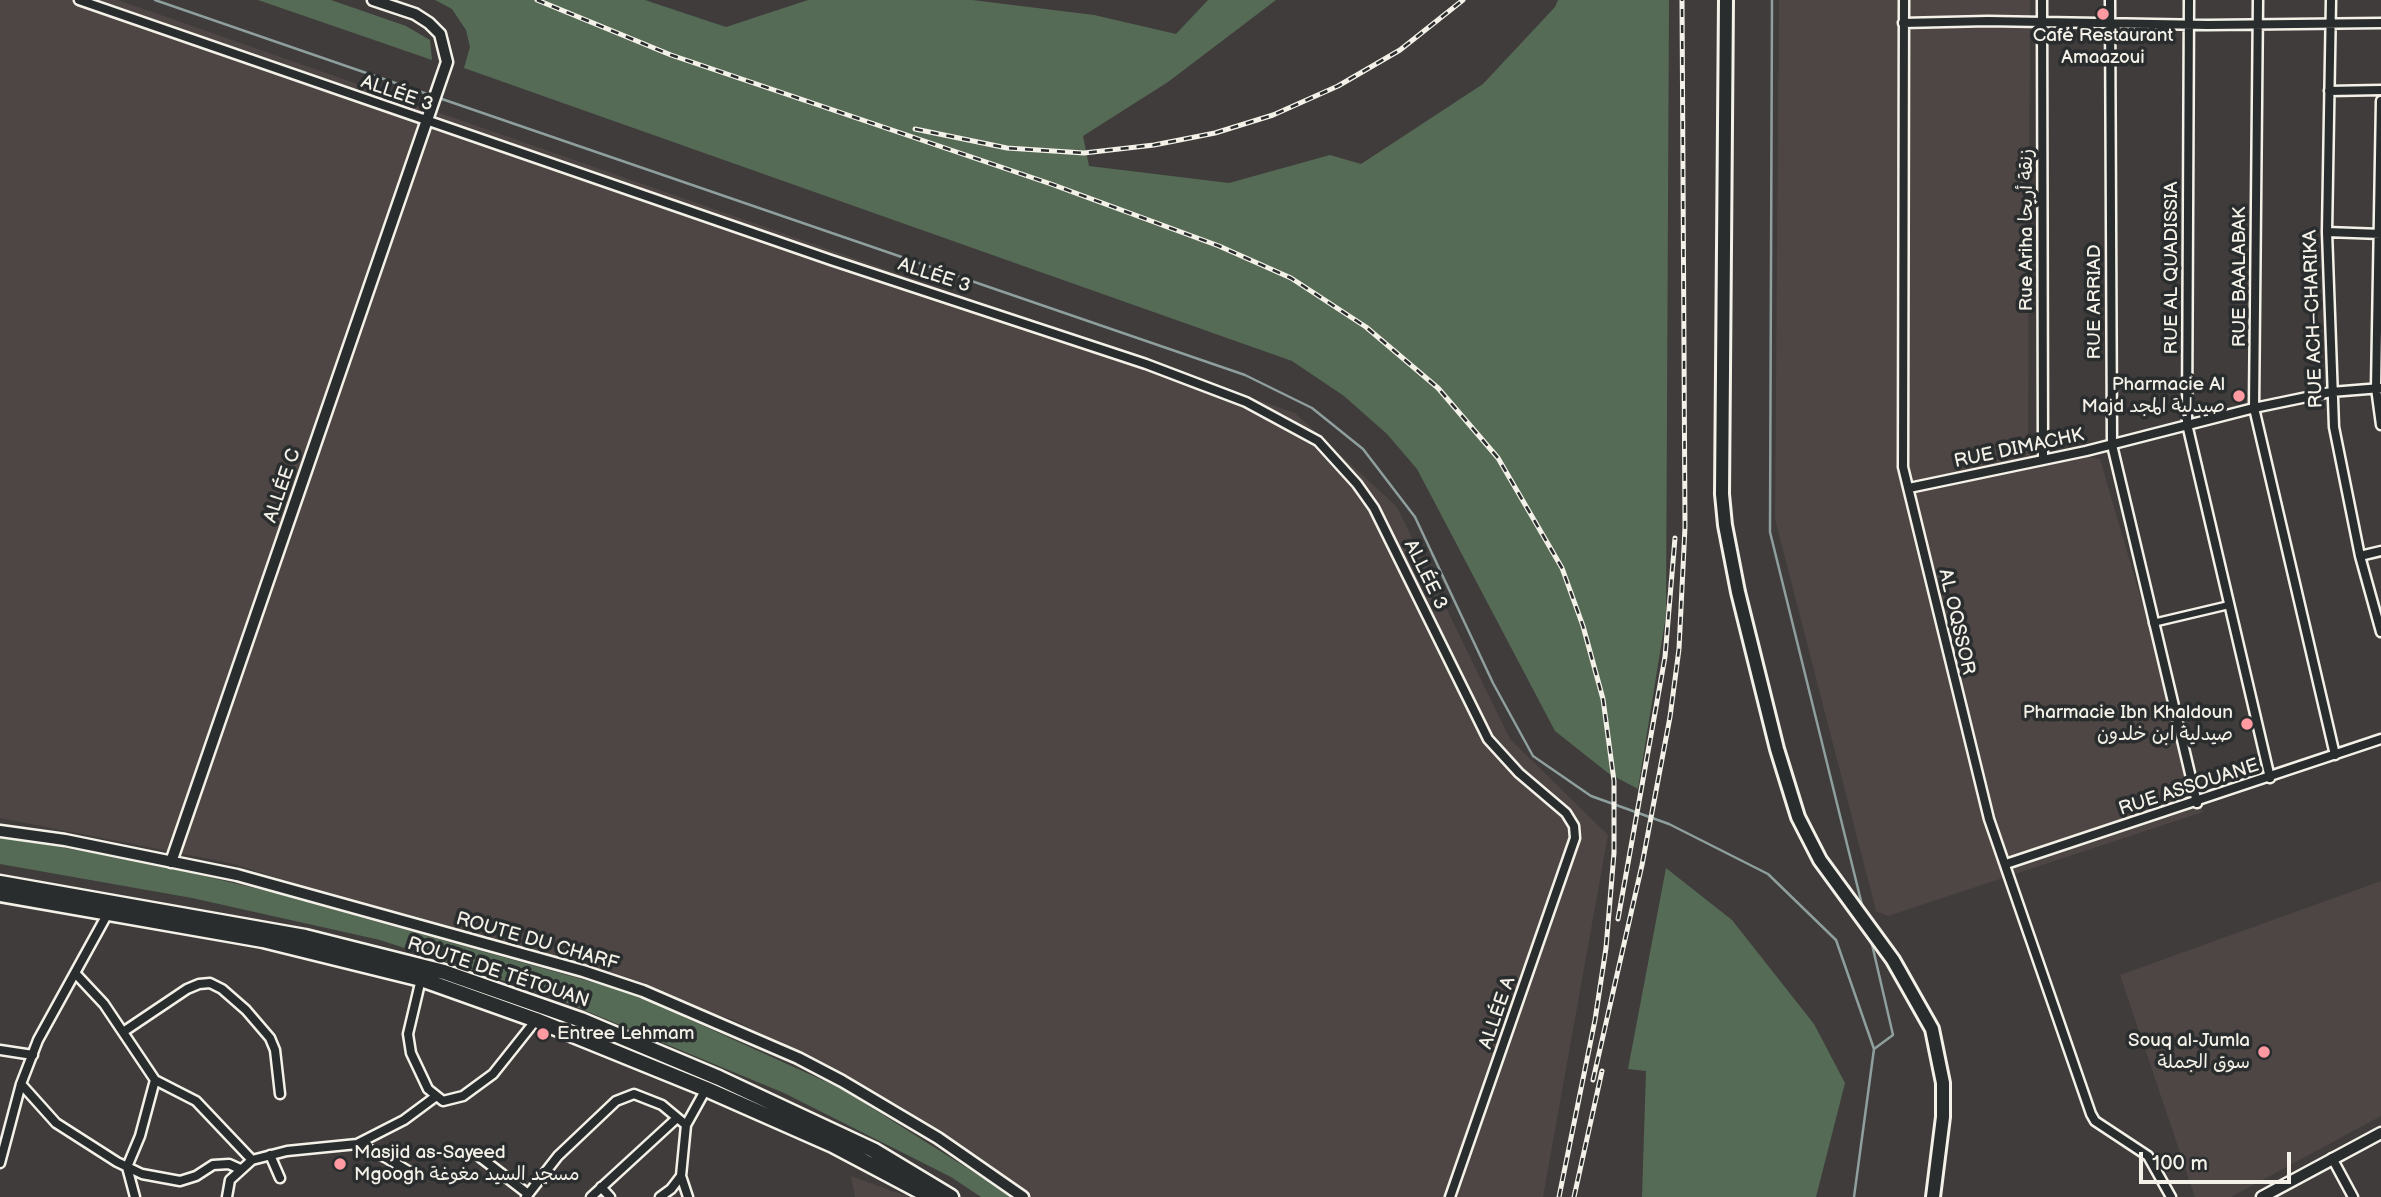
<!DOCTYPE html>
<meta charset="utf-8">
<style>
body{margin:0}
#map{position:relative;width:2381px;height:1197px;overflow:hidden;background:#3f3c3b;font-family:"Balsamiq Sans",sans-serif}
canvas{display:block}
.scale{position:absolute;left:2139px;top:1152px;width:152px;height:32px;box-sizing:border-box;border:4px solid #f4f1e8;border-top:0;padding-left:9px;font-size:21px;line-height:24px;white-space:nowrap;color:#f4f1e8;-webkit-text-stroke:5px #2a2d2e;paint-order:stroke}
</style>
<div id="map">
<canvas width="2381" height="1197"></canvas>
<div class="scale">100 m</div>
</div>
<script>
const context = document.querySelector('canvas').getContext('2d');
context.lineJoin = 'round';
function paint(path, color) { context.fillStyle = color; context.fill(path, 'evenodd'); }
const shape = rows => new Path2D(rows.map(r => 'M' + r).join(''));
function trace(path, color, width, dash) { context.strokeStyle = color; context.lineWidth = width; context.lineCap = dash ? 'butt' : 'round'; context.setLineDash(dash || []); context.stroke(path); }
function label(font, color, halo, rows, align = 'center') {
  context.font = font + ' "Balsamiq Sans","Playpen Sans Arabic",sans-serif'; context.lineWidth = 7; context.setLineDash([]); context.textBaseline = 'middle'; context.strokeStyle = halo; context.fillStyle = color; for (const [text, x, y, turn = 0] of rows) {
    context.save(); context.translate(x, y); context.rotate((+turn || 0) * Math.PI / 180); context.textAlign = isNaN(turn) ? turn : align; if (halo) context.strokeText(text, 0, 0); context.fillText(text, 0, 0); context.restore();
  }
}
paint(shape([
 [0,0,118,0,1295,413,1397,507,1510,739,1608,835,1543,1197,1013,1197,900,1106,734,1020,230,863,0,818],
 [1779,0,2030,0,2028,449,2100,459,2203,812,1888,916,1876,911,1775,519],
 [2381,881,2381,1116,2231,1197,2195,1197,2120,975],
 [851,1176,906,1196,908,1197,855,1197]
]), '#4e4644');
paint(shape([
 [258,0,331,0,406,26,430,40,432,60],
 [435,0,645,0,726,27,808,0,972,0,1094,15,1176,34,1208,0,1276,0,1168,82,1083,136,1089,166,1229,183,1330,155,1361,164,1483,84,1555,7,1558,0,1669,0,1666,615,1638,789,1608,773,1555,731,1417,469,1387,434,1344,396,1292,361,464,68,470,47,466,30,452,9],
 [0,837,142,861,271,892,631,993,842,1089,1013,1197,981,1197,951,1177,784,1093,550,996,380,940,192,898,0,864],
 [1666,868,1732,920,1814,1024,1845,1083,1816,1197,1642,1197,1646,1071,1628,1069]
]), '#566b56');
trace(shape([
 [155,0,433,96],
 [1772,0,1770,532,1864,913],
 [439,98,1245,375,1312,408,1363,449,1415,517,1493,683,1533,756,1591,796,1669,824,1768,874,1836,940,1874,1049],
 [1854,1197,1874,1049,1893,1035,1871,940]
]), '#8e9f9d', 2.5);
const pedestrian = shape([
 [2153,623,2229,605]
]);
const minor = shape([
 [79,0,831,260,1146,364,1246,402,1318,441,1357,484,1374,508,1488,739,1519,773,1566,813,1574,826,1575,838,1450,1197],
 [1904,0,1903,467,1989,819,2091,1114,2095,1121,2148,1156,2171,1197],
 [2042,0,2043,460],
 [2110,0,2112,445,2197,803],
 [2189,0,2187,424,2270,778],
 [2258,0,2254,408,2335,755],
 [2331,0,2327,232,2334,427,2360,556,2381,632],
 [1903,23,1988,21,2208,25,2381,23],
 [2329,91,2381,90],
 [2381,101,2376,388,2381,425],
 [2327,232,2381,234],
 [1909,488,2086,451,2254,408,2331,392,2381,388],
 [2360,556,2381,551],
 [2006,864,2381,739],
 [75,973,104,1004,155,1080,196,1101,252,1160,230,1180,227,1197],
 [421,979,408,1034,411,1053,428,1089,443,1101,463,1096,493,1074,536,1020],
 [123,1032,187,989,199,984,210,983,222,989,246,1010,270,1038,275,1050,280,1094],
 [0,1050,33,1055],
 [21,1084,56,1123,117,1162,142,1174,180,1181,196,1176,213,1165,229,1164,240,1169],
 [357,1144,404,1120,435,1097],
 [270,1155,280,1178],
 [480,1157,528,1194],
 [2332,1158,2353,1197],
 [252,1160,287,1151,357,1144,385,1157,413,1174],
 [0,1163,21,1084,38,1040,108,913],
 [681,1176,688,1197],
 [601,1187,610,1197],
 [135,1197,127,1167,140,1136,155,1080],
 [526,1197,558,1156,616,1101,634,1094,662,1105,686,1125,706,1089],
 [591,1197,677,1118],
 [660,1197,671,1189,681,1176,686,1125]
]);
const tertiary = shape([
 [0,831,65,840,237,875,583,971,643,991,798,1058,842,1081,938,1138,1023,1197],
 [171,862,447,62,440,34,429,23,415,14,373,0],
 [2262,1197,2381,1133]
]);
const primary = shape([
 [1726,0,1722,494,1725,525,1738,592,1777,749,1798,817,1820,860,1893,960,1932,1029,1943,1083,1943,1117,1933,1197]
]);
const trunk = shape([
 [0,883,305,937,444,972,581,1020,719,1078,873,1150,951,1197],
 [0,894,263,940,421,979,536,1020,706,1089,833,1145,931,1197]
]);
trace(pedestrian, '#f4f1e8', 11);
trace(minor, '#f4f1e8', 13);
trace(tertiary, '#f4f1e8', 15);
trace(primary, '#f4f1e8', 18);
trace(trunk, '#f4f1e8', 19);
trace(pedestrian, '#2a2d2e', 6);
trace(minor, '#2a2d2e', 8);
trace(tertiary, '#2a2d2e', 10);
trace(primary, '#2a2d2e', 12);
trace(trunk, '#2a2d2e', 14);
const rail = shape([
 [537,0,671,55,1051,184,1219,246,1291,278,1366,327,1438,388,1498,458,1562,568,1583,626,1603,699,1614,781,1614,853,1606,948,1595,1020,1559,1197],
 [915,129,1007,148,1084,153,1154,145,1215,133,1273,115,1338,86,1400,50,1463,0],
 [1618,919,1665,657,1675,538],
 [1593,1080,1642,865,1670,717,1679,649,1685,527,1682,0],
 [1574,1197,1602,1071]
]);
trace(rail, '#f4f1e8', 5);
trace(rail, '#2a2d2e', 2.5, [8]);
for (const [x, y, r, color] of [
 [2103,14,7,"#ff9aa2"],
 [2239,396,7,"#ff9aa2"],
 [2247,724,7,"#ff9aa2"],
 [543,1034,7,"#ff9aa2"],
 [2264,1052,7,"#ff9aa2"],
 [340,1164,7,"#ff9aa2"]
]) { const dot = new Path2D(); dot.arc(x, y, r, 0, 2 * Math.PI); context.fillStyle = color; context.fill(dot); trace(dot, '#2a2d2e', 2.5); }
label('19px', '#f4f1e8', '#2a2d2e', [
 ["Café Restaurant",2103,36,"center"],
 ["Amaazoui",2103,58,"center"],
 ["Pharmacie Al",2225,385],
 ["Majd صيدلية المجد",2225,407],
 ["Pharmacie Ibn Khaldoun",2233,713],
 ["صيدلية ابن خلدون",2233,735],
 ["Entree Lehmam",557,1034,"left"],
 ["Souq al-Jumla",2250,1041],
 ["سوق الجملة",2250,1063],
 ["Masjid as-Sayeed",354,1153,"left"],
 ["Mgoogh مسجد السيد مغوغة",354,1175,"left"]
], 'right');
label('19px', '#f4f1e8', '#2a2d2e', [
 ["ALLÉE 3",397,94,19],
 ["Rue Ariha زنقة أريحا",2027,230,-90],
 ["RUE AL QUADISSIA",2172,268,-90],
 ["ALLÉE 3",934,276,18],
 ["RUE BAALABAK",2240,277,-90],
 ["RUE ARRIAD",2095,302,-90],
 ["RUE ACH–CHARIKA",2314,319,-92],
 ["RUE DIMACHK",2019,449,-12],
 ["ALLÉE C",283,486,-71],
 ["ALLÉE 3",1425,575,64],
 ["AL OQSSOR",1956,622,77],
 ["RUE ASSOUANE",2189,788,-18],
 ["ROUTE DU CHARF",537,942,16],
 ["ROUTE DE TÉTOUAN",498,973,18],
 ["ALLÉE A",1498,1013,-71]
]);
</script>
